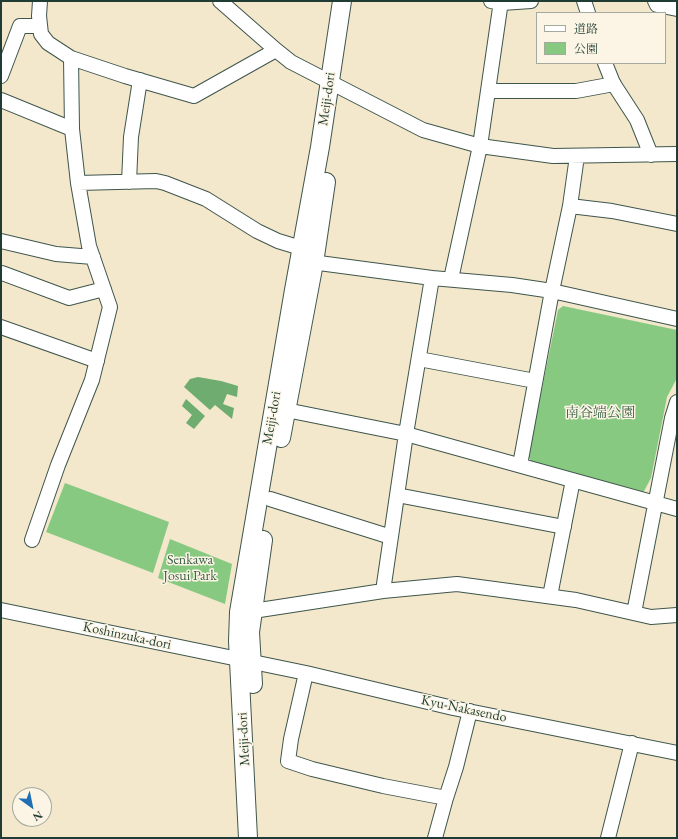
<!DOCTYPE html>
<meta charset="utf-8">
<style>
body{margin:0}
#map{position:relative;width:678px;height:839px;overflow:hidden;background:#f3e7cc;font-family:"EB Garamond","Noto Serif JP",serif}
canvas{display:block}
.frame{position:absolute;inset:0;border:2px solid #1f3d34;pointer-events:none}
.legend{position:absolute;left:536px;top:12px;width:130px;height:52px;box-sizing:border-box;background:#fcf5e5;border:1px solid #a4ab9e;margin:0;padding:5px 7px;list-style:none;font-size:12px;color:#1f3d34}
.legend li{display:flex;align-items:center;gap:8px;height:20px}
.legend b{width:20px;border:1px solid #a4ab9e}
.north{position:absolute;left:12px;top:787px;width:40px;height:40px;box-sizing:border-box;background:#fcf5e5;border:1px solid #a4ab9e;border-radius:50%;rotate:147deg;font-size:11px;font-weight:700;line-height:16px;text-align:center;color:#1f3d34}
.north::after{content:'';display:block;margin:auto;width:14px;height:18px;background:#1f6fb2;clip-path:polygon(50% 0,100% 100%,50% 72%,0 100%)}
</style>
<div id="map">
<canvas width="678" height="839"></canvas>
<div class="frame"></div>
<ul class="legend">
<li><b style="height:5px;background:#fff"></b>道路</li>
<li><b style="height:11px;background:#88c981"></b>公園</li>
</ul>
<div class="north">N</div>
</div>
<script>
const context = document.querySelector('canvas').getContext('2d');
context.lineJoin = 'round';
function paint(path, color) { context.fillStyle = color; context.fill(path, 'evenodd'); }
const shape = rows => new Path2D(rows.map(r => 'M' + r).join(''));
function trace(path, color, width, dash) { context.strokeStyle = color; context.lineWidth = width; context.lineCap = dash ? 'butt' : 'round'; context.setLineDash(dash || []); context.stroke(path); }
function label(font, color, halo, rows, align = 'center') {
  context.font = font + ' "EB Garamond","Noto Serif JP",serif'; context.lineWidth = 3; context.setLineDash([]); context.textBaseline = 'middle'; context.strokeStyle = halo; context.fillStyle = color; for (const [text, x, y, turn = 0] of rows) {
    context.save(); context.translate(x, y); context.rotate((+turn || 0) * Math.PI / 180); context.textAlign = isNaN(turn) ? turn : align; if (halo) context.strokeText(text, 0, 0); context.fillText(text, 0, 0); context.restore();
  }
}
paint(shape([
 [563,306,677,330,677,378,667,397,651,478,643,493,534,464,528,457,558,310],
 [65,483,169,522,153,573,46,532],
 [170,539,232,564,225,604,158,578]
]), '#88c981');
paint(shape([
 [198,377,221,381,238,386,237,397,227,394,223,404,234,408,232,419,215,405,210,410,184,387,190,379],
 [186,399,205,416,194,429,186,423,192,415,182,406]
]), '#6ead6f');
const minor = shape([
 [220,1,276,50,291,62,423,130,480,146,553,156,677,154],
 [491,1,502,3,531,1],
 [584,1,588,13],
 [655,1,657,5,677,9],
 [71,58,125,76,194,96,276,50],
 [605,63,613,83,637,120,651,155],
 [1,76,20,26,39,26],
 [488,91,576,91,614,84],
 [1,100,72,129],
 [129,182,131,137,140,80],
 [78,183,156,181,165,183,206,199,257,231,278,241,311,251],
 [570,206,612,211,677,224],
 [1,241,56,254,93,257],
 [304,261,432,278,512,285,552,291,677,319],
 [2,273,69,298,104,289],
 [451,279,480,146,500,8,503,1],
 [1,327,97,361],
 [419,359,535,381],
 [286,410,406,434,677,509],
 [520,465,552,291,570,206,577,156],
 [397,495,564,527],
 [270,499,391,537],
 [32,540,58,465,92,380,110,307,89,246,78,183,72,129,71,58,48,43,41,34,39,16,40,1],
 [383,591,406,434,432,278],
 [550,596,573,480],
 [1,610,306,673,453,708,677,753],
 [253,611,383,591,457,584,576,600,651,617,677,615],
 [634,613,672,418,677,402],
 [306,673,291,739,288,761,312,769,383,786,446,798],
 [435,838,446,798,456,767,470,711],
 [608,838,632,743]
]);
const major = shape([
 [281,438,314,263,326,182],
 [253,684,250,632,263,540],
 [248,838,238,641,239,612,294,290,320,147,342,1]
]);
trace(minor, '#3f564b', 16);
trace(major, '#3f564b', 20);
trace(minor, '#fff', 14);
trace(major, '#fff', 18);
label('14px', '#1f3d34', '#fcf5e5', [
 ["Meiji-dori",327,99,-82],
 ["Meiji-dori",272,418,-80],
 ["Koshinzuka-dori",127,636,12],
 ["Kyu-Nakasendo",464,709,12],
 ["Meiji-dori",244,739,-93]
]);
label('14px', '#396047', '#fcf5e5', [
 ["南谷端公園",600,413],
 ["Senkawa",190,560],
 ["Josui Park",190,576]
]);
</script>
